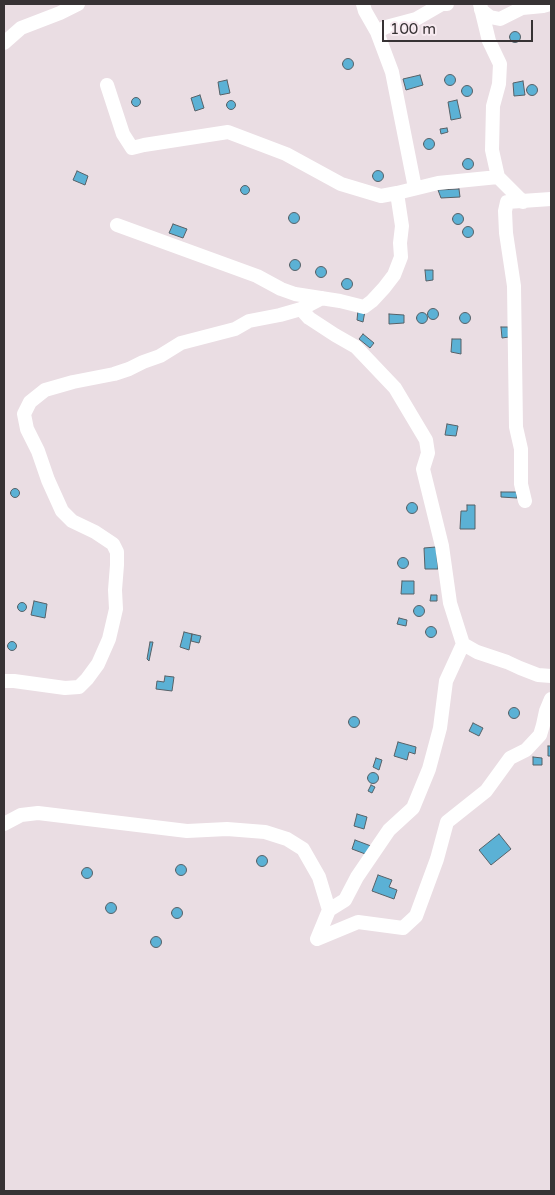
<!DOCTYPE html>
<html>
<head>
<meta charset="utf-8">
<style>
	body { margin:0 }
	#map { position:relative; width:555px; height:1195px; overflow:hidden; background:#eadde3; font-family:"Varela Round",sans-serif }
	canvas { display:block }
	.frame { position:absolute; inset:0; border:5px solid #373234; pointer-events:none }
	.scale { position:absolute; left:382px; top:20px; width:151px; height:22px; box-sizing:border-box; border:2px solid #373234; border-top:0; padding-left:6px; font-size:15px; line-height:18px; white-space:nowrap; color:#373234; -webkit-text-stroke:4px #f7eaf0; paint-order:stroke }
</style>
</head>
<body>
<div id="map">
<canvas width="555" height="1195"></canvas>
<div class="frame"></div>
<div class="scale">100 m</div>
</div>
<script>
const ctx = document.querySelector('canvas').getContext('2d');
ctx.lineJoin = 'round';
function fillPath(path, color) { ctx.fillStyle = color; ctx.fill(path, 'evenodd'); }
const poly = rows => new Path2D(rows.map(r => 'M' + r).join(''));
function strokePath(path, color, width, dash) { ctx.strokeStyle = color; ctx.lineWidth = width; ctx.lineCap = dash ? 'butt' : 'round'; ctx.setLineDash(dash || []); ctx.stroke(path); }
const building = poly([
	'509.5 37a5.5 5.5 0 1 1 11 0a5.5 5.5 0 1 1-11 0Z',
	'342.5 64a5.5 5.5 0 1 1 11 0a5.5 5.5 0 1 1-11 0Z',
	'444.5 80a5.5 5.5 0 1 1 11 0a5.5 5.5 0 1 1-11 0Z',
	[420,75,423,85,406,90,403,79,420,75],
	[227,80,230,93,220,95,218,82,227,80],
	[523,81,525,95,514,96,513,83,523,81],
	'526.5 90a5.5 5.5 0 1 1 11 0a5.5 5.5 0 1 1-11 0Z',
	'461.5 91a5.5 5.5 0 1 1 11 0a5.5 5.5 0 1 1-11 0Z',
	[200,95,204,108,195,111,191,98,200,95],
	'131.5 102a4.5 4.5 0 1 1 9 0a4.5 4.5 0 1 1-9 0Z',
	[457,100,461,118,451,120,448,102,457,100],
	'226.5 105a4.5 4.5 0 1 1 9 0a4.5 4.5 0 1 1-9 0Z',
	[447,128,448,132,441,134,440,129,447,128],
	'423.5 144a5.5 5.5 0 1 1 11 0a5.5 5.5 0 1 1-11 0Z',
	'462.5 164a5.5 5.5 0 1 1 11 0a5.5 5.5 0 1 1-11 0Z',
	'372.5 176a5.5 5.5 0 1 1 11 0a5.5 5.5 0 1 1-11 0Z',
	[77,171,88,176,85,185,73,180,77,171],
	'240.5 190a4.5 4.5 0 1 1 9 0a4.5 4.5 0 1 1-9 0Z',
	[459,189,460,197,441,198,438,190,459,189],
	'288.5 218a5.5 5.5 0 1 1 11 0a5.5 5.5 0 1 1-11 0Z',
	'452.5 219a5.5 5.5 0 1 1 11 0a5.5 5.5 0 1 1-11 0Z',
	[173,224,187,229,183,238,169,233,173,224],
	'462.5 232a5.5 5.5 0 1 1 11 0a5.5 5.5 0 1 1-11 0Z',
	'289.5 265a5.5 5.5 0 1 1 11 0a5.5 5.5 0 1 1-11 0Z',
	'315.5 272a5.5 5.5 0 1 1 11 0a5.5 5.5 0 1 1-11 0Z',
	[425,270,433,270,433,280,426,281,425,270],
	'341.5 284a5.5 5.5 0 1 1 11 0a5.5 5.5 0 1 1-11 0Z',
	'427.5 314a5.5 5.5 0 1 1 11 0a5.5 5.5 0 1 1-11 0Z',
	[358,310,365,311,363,322,357,320,358,310],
	'416.5 318a5.5 5.5 0 1 1 11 0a5.5 5.5 0 1 1-11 0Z',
	'459.5 318a5.5 5.5 0 1 1 11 0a5.5 5.5 0 1 1-11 0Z',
	[389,314,404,315,404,323,389,324,389,314],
	[501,327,508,327,509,337,502,338,501,327],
	[363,334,374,343,370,348,359,339,363,334],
	[452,339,461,339,461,354,451,352,452,339],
	[447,424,458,426,456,436,445,435,447,424],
	'10.5 493a4.5 4.5 0 1 1 9 0a4.5 4.5 0 1 1-9 0Z',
	[501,492,517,492,517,498,501,497,501,492],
	'406.5 508a5.5 5.5 0 1 1 11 0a5.5 5.5 0 1 1-11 0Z',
	[467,505,475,505,475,529,460,529,461,511,467,511,467,505],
	[436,547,438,569,425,569,424,548,436,547],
	'397.5 563a5.5 5.5 0 1 1 11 0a5.5 5.5 0 1 1-11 0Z',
	[402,581,414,581,414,594,401,594,402,581],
	[431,595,437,595,437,601,430,601,431,595],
	[34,601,47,604,45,618,31,615,34,601],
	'17.5 607a4.5 4.5 0 1 1 9 0a4.5 4.5 0 1 1-9 0Z',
	'413.5 611a5.5 5.5 0 1 1 11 0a5.5 5.5 0 1 1-11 0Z',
	[399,618,407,620,406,626,397,624,399,618],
	'425.5 632a5.5 5.5 0 1 1 11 0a5.5 5.5 0 1 1-11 0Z',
	[184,632,192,634,189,650,180,647,184,632],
	[192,634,201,636,199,643,191,641,192,634],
	'7.5 646a4.5 4.5 0 1 1 9 0a4.5 4.5 0 1 1-9 0Z',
	[150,642,153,642,149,661,147,659,150,642],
	[165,676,174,677,172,691,156,689,157,681,164,682,165,676],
	'508.5 713a5.5 5.5 0 1 1 11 0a5.5 5.5 0 1 1-11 0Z',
	'348.5 722a5.5 5.5 0 1 1 11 0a5.5 5.5 0 1 1-11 0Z',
	[473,723,483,728,479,736,469,731,473,723],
	[398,742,416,747,415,754,409,752,407,760,394,756,398,742],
	[548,746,551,746,551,756,548,756,548,746],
	[533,757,542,758,542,765,533,765,533,757],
	[376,758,382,760,379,770,373,767,376,758],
	'367.5 778a5.5 5.5 0 1 1 11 0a5.5 5.5 0 1 1-11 0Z',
	[371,785,375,787,372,793,368,791,371,785],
	[357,814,367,817,364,829,354,826,357,814],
	[499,834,511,849,491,865,479,850,499,834],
	[355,840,371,846,368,855,352,849,355,840],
	'256.5 861a5.5 5.5 0 1 1 11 0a5.5 5.5 0 1 1-11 0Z',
	'175.5 870a5.5 5.5 0 1 1 11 0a5.5 5.5 0 1 1-11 0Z',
	'81.5 873a5.5 5.5 0 1 1 11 0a5.5 5.5 0 1 1-11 0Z',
	[378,875,392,880,389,887,397,890,394,899,372,891,378,875],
	'105.5 908a5.5 5.5 0 1 1 11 0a5.5 5.5 0 1 1-11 0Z',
	'171.5 913a5.5 5.5 0 1 1 11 0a5.5 5.5 0 1 1-11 0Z',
	'150.5 942a5.5 5.5 0 1 1 11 0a5.5 5.5 0 1 1-11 0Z'
]);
fillPath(building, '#5bb1d5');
strokePath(building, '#576167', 1);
strokePath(poly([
	[363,4,365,11,377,32,392,72,415,188],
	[480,4,489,41,500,64,499,84,493,106,492,150,498,177],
	[521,4,522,8,543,6,550,4],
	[481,10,490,17,500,19,522,8],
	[377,32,386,27,416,19,442,4,447,4],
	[4,43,21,28,60,13,78,4],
	[107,85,123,134,132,148,144,145,228,132,286,154,341,184,381,196,397,193],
	[117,225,257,276,281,289,295,294,340,301,364,307,372,301,384,288,394,275,401,257,400,243,402,226,397,193,438,183,498,177,523,202],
	[301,309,309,318,335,335,356,347,395,388,426,440,428,453,423,469,442,546,450,603,463,644,477,652,507,662,520,668,538,675,551,676],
	[525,501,521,484,521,449,516,427,514,286,506,233,505,211,507,202,551,199],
	[4,681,14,681,65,688,79,687,87,679,98,664,109,639,116,609,115,590,117,565,117,552,113,544,95,532,72,521,62,511,48,480,38,451,27,429,24,414,30,402,45,390,73,382,114,374,129,369,143,362,160,356,181,343,235,329,249,321,280,315,301,309,322,298],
	[4,824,21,815,38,813,187,831,227,829,265,832,287,839,303,849,319,877,329,910,317,939],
	[329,910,345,900,357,877,389,830,413,808,429,769,440,728,446,681,463,644],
	[317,939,358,922,403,928,416,916,437,859,447,822,486,791,510,758,526,750,540,735,543,725,546,711,551,699]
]), '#fff', 14);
</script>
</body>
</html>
